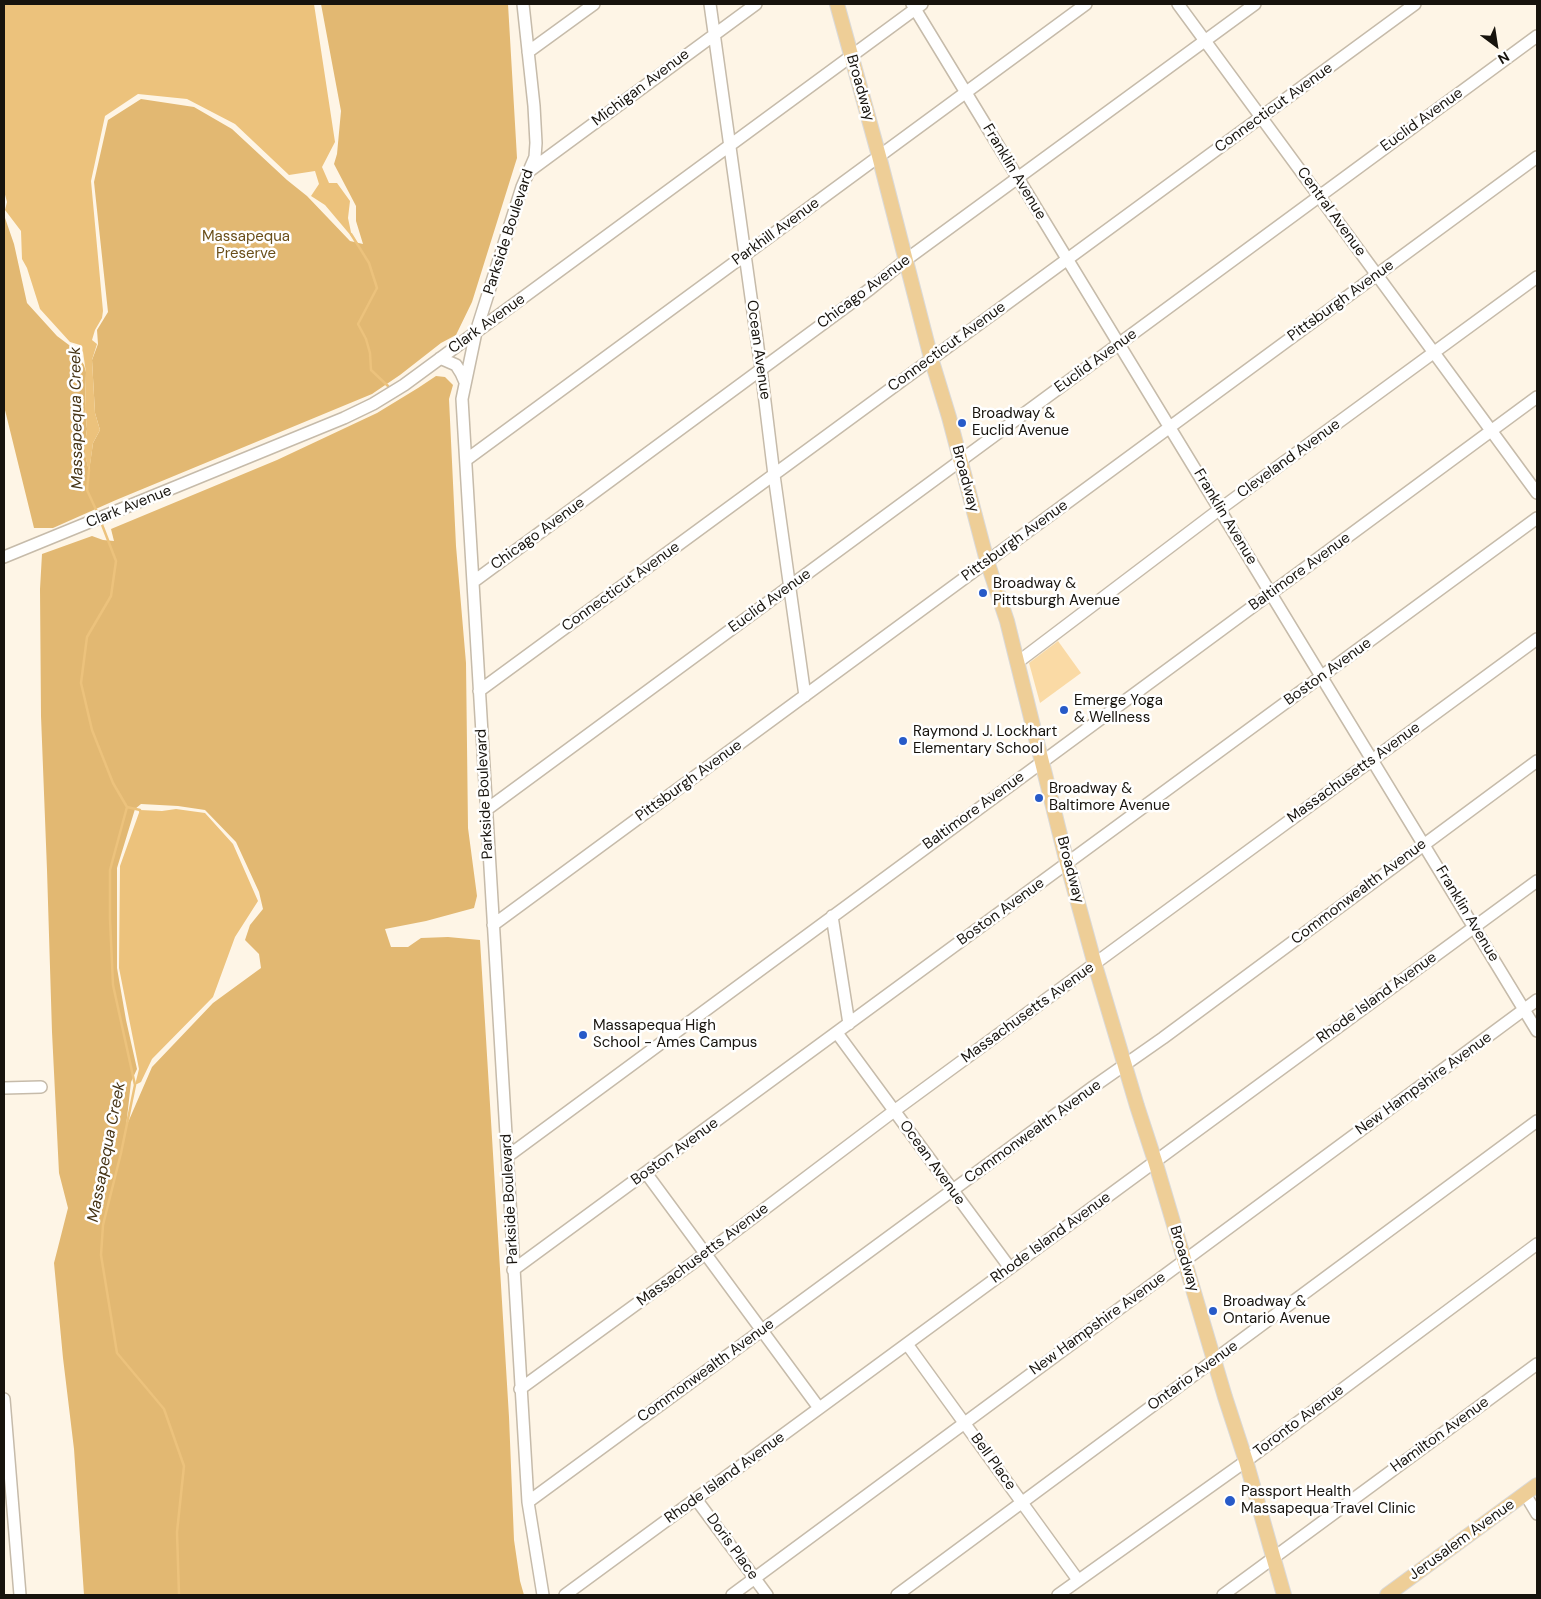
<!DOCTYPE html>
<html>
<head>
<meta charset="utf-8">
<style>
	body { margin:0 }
	#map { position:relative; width:1541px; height:1599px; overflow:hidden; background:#fef5e6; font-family:"DM Sans",sans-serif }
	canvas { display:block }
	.frame { position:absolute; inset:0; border:5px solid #17130d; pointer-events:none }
	.north { position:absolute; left:1471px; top:20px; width:50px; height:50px; -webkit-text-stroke:4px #fff; paint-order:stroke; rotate:149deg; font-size:14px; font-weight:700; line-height:20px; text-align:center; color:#17130d }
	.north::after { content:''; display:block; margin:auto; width:18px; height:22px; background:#17130d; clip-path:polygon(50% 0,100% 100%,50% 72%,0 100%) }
</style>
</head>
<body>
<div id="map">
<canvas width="1541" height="1599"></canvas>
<div class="frame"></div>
<div class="north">N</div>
</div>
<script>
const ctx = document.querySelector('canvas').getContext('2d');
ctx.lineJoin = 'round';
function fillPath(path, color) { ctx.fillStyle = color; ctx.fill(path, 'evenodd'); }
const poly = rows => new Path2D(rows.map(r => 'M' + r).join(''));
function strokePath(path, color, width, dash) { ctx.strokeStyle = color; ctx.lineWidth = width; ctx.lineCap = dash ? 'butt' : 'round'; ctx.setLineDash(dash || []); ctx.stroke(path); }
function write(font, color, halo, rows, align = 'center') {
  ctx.font = font + ' "DM Sans",sans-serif'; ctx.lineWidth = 5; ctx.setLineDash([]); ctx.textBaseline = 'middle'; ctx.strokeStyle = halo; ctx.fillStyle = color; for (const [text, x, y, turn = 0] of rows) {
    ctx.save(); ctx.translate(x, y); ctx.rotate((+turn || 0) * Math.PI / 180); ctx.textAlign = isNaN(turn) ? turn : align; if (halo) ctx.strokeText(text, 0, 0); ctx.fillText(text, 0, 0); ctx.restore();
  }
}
fillPath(poly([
	[1058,641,1081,673,1040,703,1029,663]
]), '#fadaa5');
fillPath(poly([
	[321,4,508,4,517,158,472,302,456,335,441,343,400,375,372,394,116,500,53,528,34,528,4,406,4,215,14,244,27,303,57,336,73,348,84,365,86,372,85,409,87,429,85,443,85,454,89,471,93,443,100,430,95,413,92,360,98,344,97,330,108,312,94,182,108,120,141,99,194,107,232,129,287,180,307,196,350,241,363,244,356,221,356,206,334,164,337,154,341,111],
	[436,376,445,377,453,385,449,399,456,546,466,663,468,828,477,896,474,908,426,921,385,929,391,947,408,947,421,938,448,937,480,940,509,1417,514,1540,520,1581,524,1595,84,1595,74,1449,63,1358,54,1263,68,1208,59,1173,52,1032,47,870,41,716,40,589,42,554,92,536,103,540,114,541,111,529,277,460,377,413,418,388],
	[141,804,178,806,205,810,236,842,259,892,263,909,250,925,245,940,259,954,261,968,213,1003,152,1067,126,1127,131,1082,137,1069,126,1020,117,968,117,868,135,809]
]), '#e2b872');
fillPath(poly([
	[4,4,314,4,335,142,322,167,329,183,337,183,350,201,348,218,352,237,325,205,311,196,319,184,315,171,289,175,235,124,187,99,138,94,105,116,91,181,103,311,102,318,95,330,92,340,97,344,92,360,95,413,100,430,93,443,89,473,85,454,85,443,87,429,85,409,86,373,83,352,80,345,70,342,40,309,27,268,22,259,21,231,5,210,7,202,4,191],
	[176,809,205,813,233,844,258,901,235,937,213,997,152,1059,141,1082,135,1085,139,1069,119,968,120,866,140,810,162,811]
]), '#ecc27c');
strokePath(poly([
	[351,234,369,263,377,288,358,324,366,339,370,353,371,370,388,386],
	[89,470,87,490,98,514],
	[101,522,116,561,111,596,87,637,81,683,92,730,113,783,127,807,110,870,110,919,113,985,135,1085,121,1153,103,1225,101,1255,117,1353,164,1409,184,1466,177,1532,179,1595],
	[127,807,140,810,140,811]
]), '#ecc27c', 2.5);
const minor = poly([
	[523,4,534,106,536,143,535,157,522,187,476,332,462,399,528,1502,543,1595],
	[710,4,761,369,774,475,805,696],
	[912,4,1537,1031],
	[1178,4,1537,493],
	[528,52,594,4],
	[528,172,756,4],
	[440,358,456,365,461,373,465,382],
	[466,460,1086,4],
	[4,557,344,418,373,404,404,385,922,4],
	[473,582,870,289,907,259,1255,4],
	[1018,662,1220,509,1537,277],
	[479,691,1415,4],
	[486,810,1537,36],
	[832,916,849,1024],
	[493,925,1537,157],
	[837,1033,1010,1268],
	[4,1088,41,1087],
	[508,1156,1537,397],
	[646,1173,819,1408],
	[513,1270,1537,518],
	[907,1344,1078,1580],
	[520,1389,705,1254,894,1111,1537,639],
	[4,1399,20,1595],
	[1525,1494,1537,1514],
	[696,1499,767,1595],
	[528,1502,1093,1087,1163,1038,1537,761],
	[565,1595,1537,881],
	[732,1595,1537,1000],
	[897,1595,1537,1121],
	[1058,1595,1246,1461,1537,1244],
	[1223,1595,1537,1364]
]);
const major = poly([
	[837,4,879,156,931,358,949,417,987,561,1007,621,1067,863,1095,965,1137,1106,1155,1161,1225,1397,1246,1461,1284,1595],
	[1387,1595,1537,1485]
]);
strokePath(minor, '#c6bbaa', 14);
strokePath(major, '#dad9d8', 16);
strokePath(minor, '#fff', 11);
strokePath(major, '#eece97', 14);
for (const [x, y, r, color] of [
	[962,423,5,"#275ac8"],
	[983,593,5,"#275ac8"],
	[1064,710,5,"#275ac8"],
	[903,741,5,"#275ac8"],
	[1039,798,5,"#275ac8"],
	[583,1035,5,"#275ac8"],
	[1213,1311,5,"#275ac8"],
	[1230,1501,6,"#275ac8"]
]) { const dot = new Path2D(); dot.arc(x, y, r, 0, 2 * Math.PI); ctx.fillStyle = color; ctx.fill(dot); strokePath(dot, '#fff', 2); }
write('15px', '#17130d', '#fff', [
	["Michigan Avenue",641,88,-37],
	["Broadway",860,88,74],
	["Connecticut Avenue",1274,108,-36],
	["Euclid Avenue",1422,120,-36],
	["Franklin Avenue",1014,172,59],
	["Central Avenue",1331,212,54],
	["Parkside Boulevard",509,232,-72],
	["Parkhill Avenue",776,232,-36],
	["Chicago Avenue",864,292,-37],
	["Pittsburgh Avenue",1341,301,-36],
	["Clark Avenue",487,324,-36],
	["Connecticut Avenue",947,347,-36],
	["Ocean Avenue",758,350,82],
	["Euclid Avenue",1096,361,-36],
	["Cleveland Avenue",1289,459,-36],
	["Broadway",965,479,75],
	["Clark Avenue",129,507,-22],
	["Franklin Avenue",1225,517,59],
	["Chicago Avenue",538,534,-36],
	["Pittsburgh Avenue",1015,541,-36],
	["Baltimore Avenue",1300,572,-36],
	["Connecticut Avenue",621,587,-36],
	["Euclid Avenue",770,601,-36],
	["Boston Avenue",1328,672,-36],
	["Massachusetts Avenue",1354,773,-36],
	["Pittsburgh Avenue",689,781,-36],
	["Parkside Boulevard",485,794,-93],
	["Baltimore Avenue",974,811,-36],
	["Broadway",1070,870,75],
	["Commonwealth Avenue",1359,892,-37],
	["Boston Avenue",1001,912,-36],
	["Franklin Avenue",1467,914,59],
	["Rhode Island Avenue",1377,998,-36],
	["Massachusetts Avenue",1028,1013,-36],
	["New Hampshire Avenue",1424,1084,-36],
	["Commonwealth Avenue",1033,1132,-36],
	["Boston Avenue",675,1152,-36],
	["Ocean Avenue",932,1163,54],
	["Parkside Boulevard",510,1199,-93],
	["Rhode Island Avenue",1051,1238,-36],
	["Massachusetts Avenue",703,1255,-37],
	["Broadway",1184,1259,73],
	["New Hampshire Avenue",1098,1324,-36],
	["Commonwealth Avenue",706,1371,-36],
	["Ontario Avenue",1193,1376,-36],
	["Toronto Avenue",1299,1421,-37],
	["Hamilton Avenue",1440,1435,-36],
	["Bell Place",993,1462,54],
	["Rhode Island Avenue",725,1478,-36],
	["Jerusalem Avenue",1462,1540,-36],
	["Doris Place",732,1547,54]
]);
write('15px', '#6a4e19', '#fff', [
	["Massapequa",246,237],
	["Preserve",246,254]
]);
write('15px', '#17130d', '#fff', [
	["Broadway &",972,414],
	["Euclid Avenue",972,431],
	["Broadway &",993,584],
	["Pittsburgh Avenue",993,601],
	["Emerge Yoga",1074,701],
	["& Wellness",1074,718],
	["Raymond J. Lockhart",913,732],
	["Elementary School",913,749],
	["Broadway &",1049,789],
	["Baltimore Avenue",1049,806],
	["Massapequa High",593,1026],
	["School - Ames Campus",593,1043],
	["Broadway &",1223,1302],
	["Ontario Avenue",1223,1319],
	["Passport Health",1241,1492],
	["Massapequa Travel Clinic",1241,1509]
], 'left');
write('italic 16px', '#453314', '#fff', [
	["Massapequa Creek",77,418,-91],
	["Massapequa Creek",107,1152,-79]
]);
</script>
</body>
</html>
